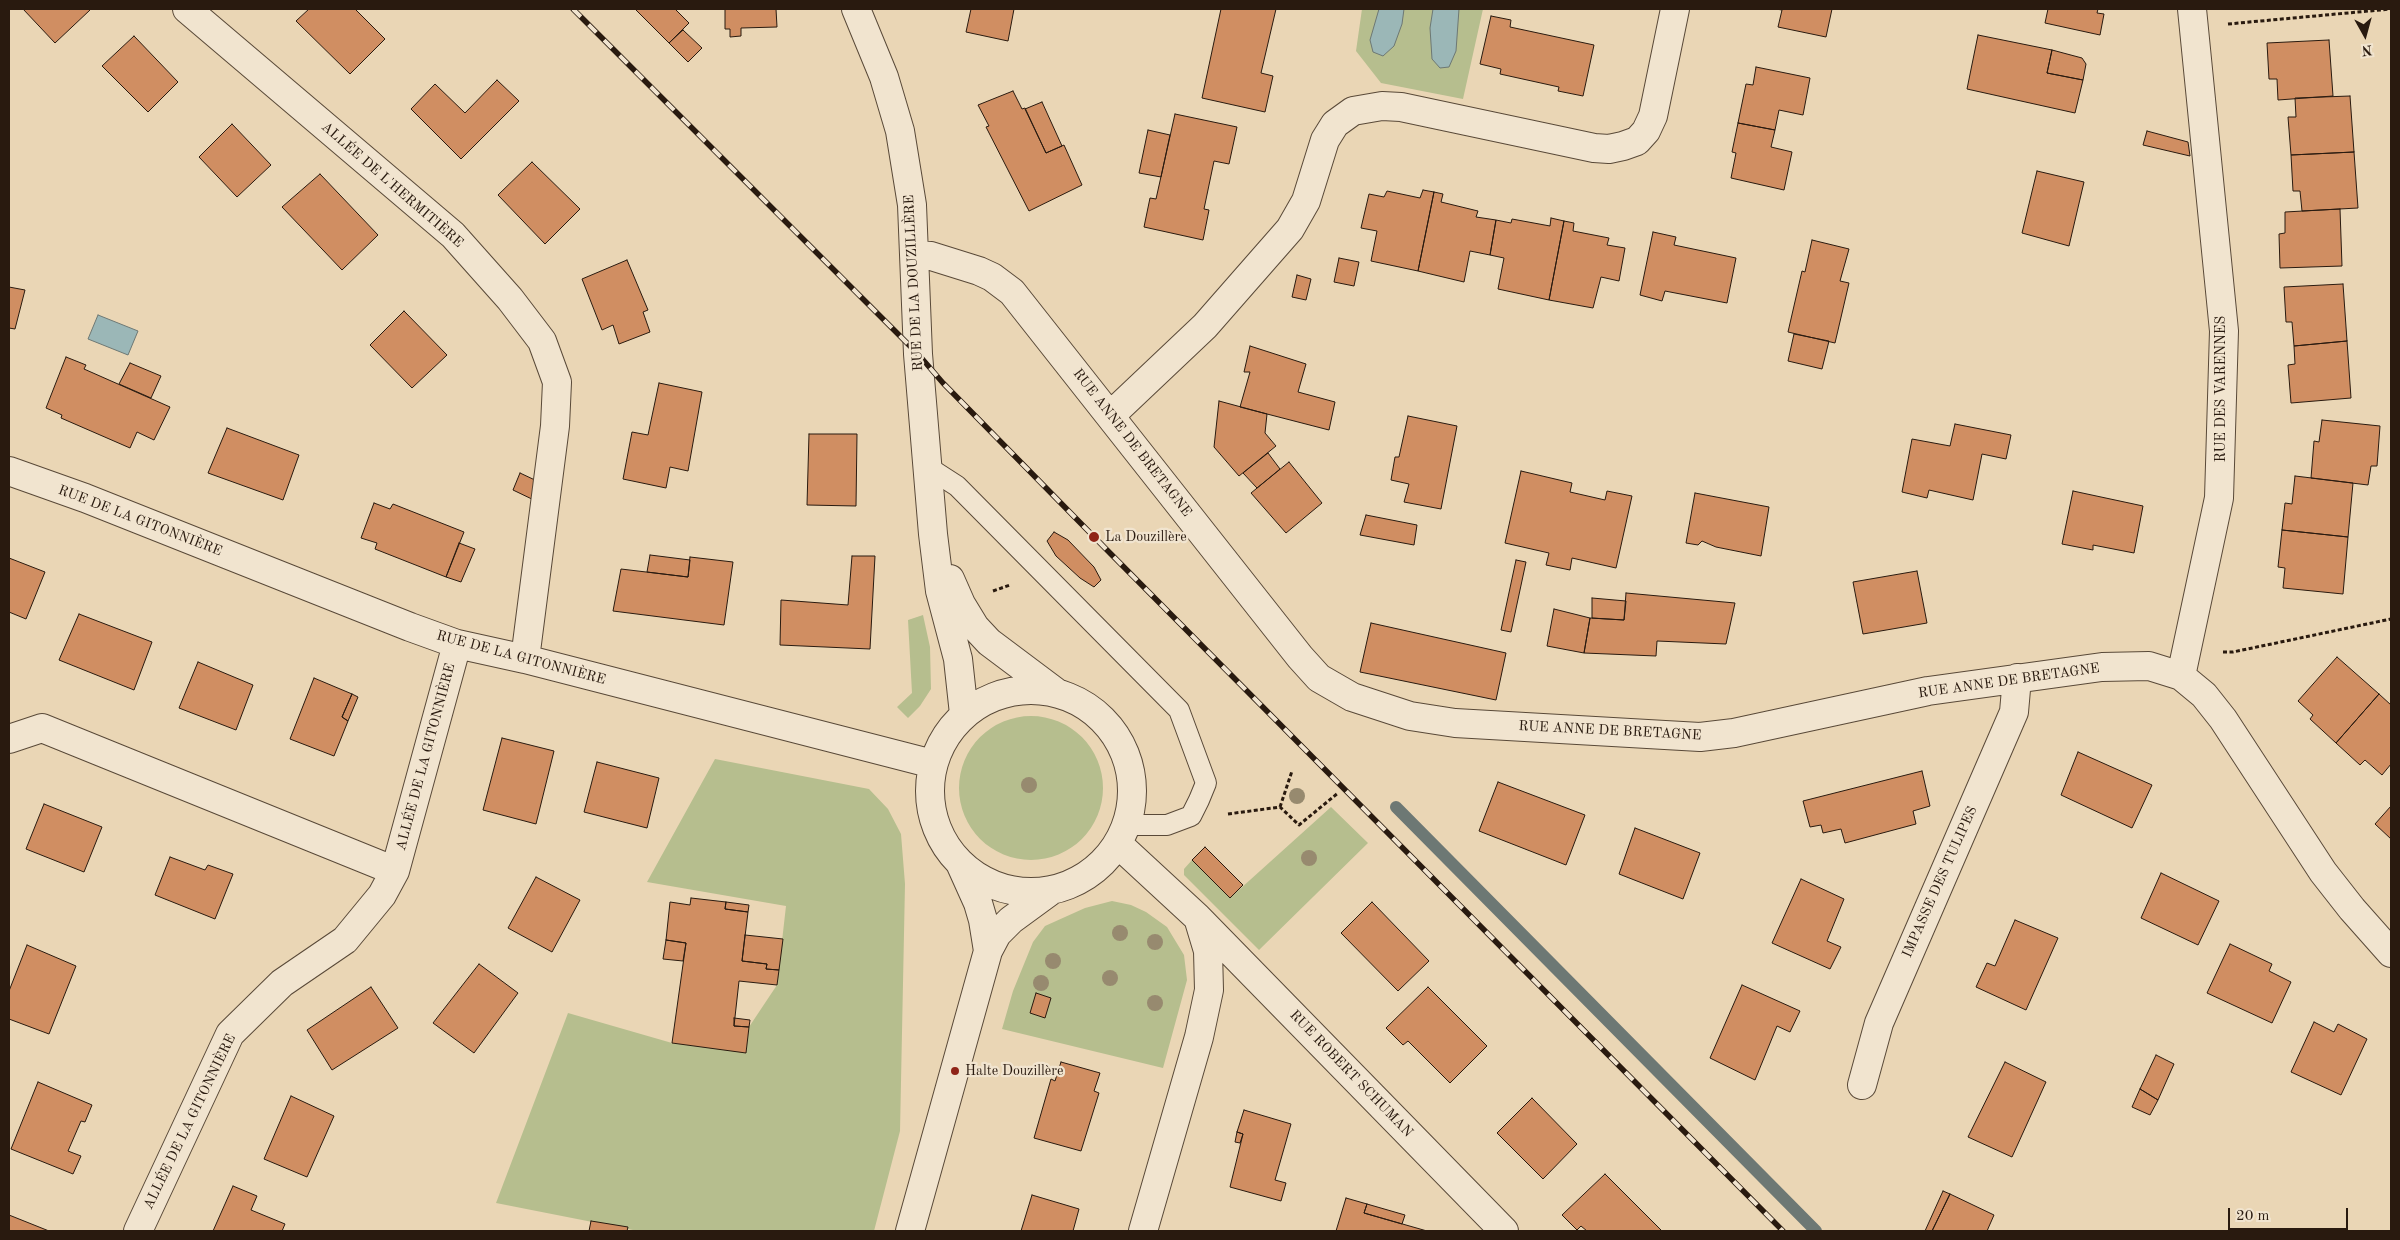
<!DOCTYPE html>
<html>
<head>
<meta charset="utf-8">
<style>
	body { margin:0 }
	#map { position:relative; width:2400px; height:1240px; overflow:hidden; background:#ead6b5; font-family:"Old Standard TT",serif }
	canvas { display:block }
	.frame { position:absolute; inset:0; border:10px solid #291a0f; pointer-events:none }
	.north { position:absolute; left:2340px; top:10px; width:50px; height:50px; -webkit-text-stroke:4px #f1e4cf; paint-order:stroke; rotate:173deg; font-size:14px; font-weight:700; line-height:20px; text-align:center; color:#291a0f }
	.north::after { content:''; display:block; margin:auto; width:18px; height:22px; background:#291a0f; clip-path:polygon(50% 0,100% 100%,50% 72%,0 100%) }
	.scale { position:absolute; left:2228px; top:1208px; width:120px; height:22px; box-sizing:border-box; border:2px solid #291a0f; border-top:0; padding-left:6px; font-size:15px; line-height:18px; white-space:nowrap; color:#291a0f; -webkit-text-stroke:4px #f1e4cf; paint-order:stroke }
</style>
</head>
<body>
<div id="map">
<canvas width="2400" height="1240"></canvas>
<div class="frame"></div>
<div class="north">N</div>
<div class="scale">20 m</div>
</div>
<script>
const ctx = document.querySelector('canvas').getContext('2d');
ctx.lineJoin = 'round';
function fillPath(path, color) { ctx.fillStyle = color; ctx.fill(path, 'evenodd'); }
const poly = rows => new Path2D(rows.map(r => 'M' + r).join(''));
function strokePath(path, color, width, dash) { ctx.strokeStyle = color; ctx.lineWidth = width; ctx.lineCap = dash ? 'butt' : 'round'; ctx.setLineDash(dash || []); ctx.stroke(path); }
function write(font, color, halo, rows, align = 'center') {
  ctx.font = font + ' "Old Standard TT",serif'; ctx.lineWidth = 4.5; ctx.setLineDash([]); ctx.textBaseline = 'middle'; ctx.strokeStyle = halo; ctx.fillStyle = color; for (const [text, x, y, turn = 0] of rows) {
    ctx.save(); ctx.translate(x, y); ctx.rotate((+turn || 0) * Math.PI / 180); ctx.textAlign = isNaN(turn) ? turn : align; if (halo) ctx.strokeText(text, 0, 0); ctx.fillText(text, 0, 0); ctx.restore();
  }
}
fillPath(poly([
	[1362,9,1483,9,1463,99,1381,83,1356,51],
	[923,615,930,647,931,689,920,706,908,718,897,707,912,693,908,620],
	'959 788a72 72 0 1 1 144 0a72 72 0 1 1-144 0Z',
	[715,759,869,789,888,809,901,834,905,884,900,1131,874,1231,638,1231,496,1203,568,1013,672,1043,746,1052,749,1027,777,985,786,906,647,882],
	[1331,807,1368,843,1259,950,1184,875,1184,869,1192,860,1230,898],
	[1112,901,1131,905,1146,912,1167,927,1184,955,1187,980,1163,1068,1002,1029,1013,991,1033,942,1045,926,1085,908]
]), '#b6be8e');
const water = poly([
	[1379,9,1404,9,1402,24,1394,46,1383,56,1373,52,1370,40,1379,9],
	[1433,9,1459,9,1456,51,1449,67,1440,68,1432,59,1430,28,1433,9],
	[98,315,138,331,128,355,88,339,98,315]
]);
fillPath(water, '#9bb7b7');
strokePath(water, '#6d7874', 1);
strokePath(poly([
	[1396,807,1816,1231]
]), '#6d7874', 12);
const building = poly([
	[23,9,89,9,90,10,55,43,23,9],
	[309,9,355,9,385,39,350,74,296,21,309,9],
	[637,9,675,9,689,23,669,43,636,10,637,9],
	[725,9,776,9,777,27,741,28,741,36,730,37,730,29,725,29,725,9],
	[971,9,1014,9,1008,41,966,32,971,9],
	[1221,9,1276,9,1261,73,1273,76,1265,112,1202,98,1221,9],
	[1776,9,1832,9,1826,37,1778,27,1782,10,1776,9],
	[2048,9,2098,9,2097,13,2104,14,2100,35,2045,23,2048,9],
	[1491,16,1511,20,1510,27,1594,45,1583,96,1558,91,1559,87,1500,74,1501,69,1480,64,1491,16],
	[683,30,702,48,688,62,669,43,683,30],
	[1978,35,2052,50,2047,73,2083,80,2075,113,1967,89,1978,35],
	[134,36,178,82,148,112,102,66,134,36],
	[2329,40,2333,96,2278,100,2277,79,2269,79,2267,43,2329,40],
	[2052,50,2082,58,2086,64,2083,80,2047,73,2052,50],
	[1756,67,1810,78,1803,115,1779,110,1775,130,1738,123,1746,84,1753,85,1756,67],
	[497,80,519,101,461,159,411,109,435,84,465,113,497,80],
	[1013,91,1022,109,1025,108,1046,153,1064,145,1082,185,1029,211,986,127,989,126,978,105,1013,91],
	[2350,96,2354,152,2291,155,2288,117,2296,117,2295,98,2350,96],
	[1042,102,1062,146,1046,153,1025,109,1042,102],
	[1175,114,1237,127,1229,164,1214,161,1204,209,1209,210,1203,240,1144,227,1150,198,1156,199,1175,114],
	[1738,123,1775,130,1771,147,1792,152,1784,190,1731,178,1736,153,1732,152,1738,123],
	[232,124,271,165,237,197,199,157,232,124],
	[1148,130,1170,135,1161,177,1139,173,1148,130],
	[2147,131,2188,142,2190,156,2143,145,2147,131],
	[2354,152,2358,208,2302,211,2300,191,2293,191,2291,155,2354,152],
	[532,162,580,209,545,244,498,195,532,162],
	[2037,171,2084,182,2069,246,2022,233,2037,171],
	[320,174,378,235,342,270,282,207,320,174],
	[1423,190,1434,192,1418,271,1371,261,1377,231,1361,228,1369,194,1384,197,1387,191,1420,198,1423,190],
	[1434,192,1443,194,1441,202,1478,211,1476,217,1496,220,1490,255,1470,251,1464,282,1418,271,1434,192],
	[2340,209,2342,266,2280,268,2279,234,2285,233,2285,212,2340,209],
	[1551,218,1564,221,1549,300,1498,289,1504,258,1490,255,1496,220,1511,223,1512,219,1550,226,1551,218],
	[1564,221,1574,223,1573,231,1609,238,1607,245,1625,248,1619,281,1601,277,1593,308,1549,300,1564,221],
	[1653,232,1676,237,1674,245,1736,258,1727,303,1665,291,1662,301,1640,295,1653,232],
	[1812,240,1849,249,1840,281,1849,283,1835,343,1788,332,1802,271,1805,272,1812,240],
	[1339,258,1359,262,1354,286,1334,282,1339,258],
	[627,260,648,310,643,312,650,332,619,344,613,325,602,330,582,279,627,260],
	[1297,275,1311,279,1306,300,1292,297,1297,275],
	[2343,284,2347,341,2294,346,2292,322,2286,322,2284,287,2343,284],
	[9,287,25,290,15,329,9,328,9,287],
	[404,311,447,355,412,388,370,345,404,311],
	[1794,334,1829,341,1822,369,1788,361,1794,334],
	[2347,341,2351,398,2291,403,2288,365,2295,364,2294,346,2347,341],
	[1250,346,1306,364,1298,392,1335,402,1329,430,1240,407,1250,372,1244,372,1250,346],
	[66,357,86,365,84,369,170,407,154,440,137,432,130,448,61,418,62,415,46,408,66,357],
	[130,363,161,376,151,398,119,384,130,363],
	[659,383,702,392,688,471,670,467,666,488,623,479,632,432,648,435,659,383],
	[1219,401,1267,414,1265,433,1276,446,1239,476,1214,447,1219,401],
	[1408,416,1457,426,1441,509,1404,502,1409,484,1391,480,1395,457,1399,457,1408,416],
	[2322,420,2380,426,2377,466,2371,466,2368,485,2311,478,2314,441,2319,442,2322,420],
	[1955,424,2011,435,2006,459,1982,454,1973,500,1929,490,1927,498,1902,492,1912,439,1950,446,1955,424],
	[227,428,299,455,283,500,208,473,227,428],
	[809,434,857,434,856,506,807,505,809,434],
	[1268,453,1280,469,1257,488,1243,473,1268,453],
	[1289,462,1322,503,1286,533,1251,493,1289,462],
	[1521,471,1572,483,1570,492,1605,500,1607,491,1632,496,1616,568,1572,558,1570,570,1546,565,1549,553,1505,543,1521,471],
	[520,473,537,481,536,501,513,490,520,473],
	[2295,476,2353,483,2348,537,2282,530,2285,503,2292,504,2295,476],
	[2073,491,2143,506,2134,553,2093,545,2093,550,2062,544,2073,491],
	[1695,493,1769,507,1761,556,1716,547,1702,541,1698,545,1686,543,1695,493],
	[374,503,390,509,393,504,464,532,446,577,375,549,377,543,361,538,374,503],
	[1366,515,1417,525,1414,545,1360,535,1366,515],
	[2282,530,2348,537,2343,594,2283,588,2285,568,2278,567,2282,530],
	[1054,532,1068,540,1094,567,1101,580,1094,587,1080,578,1056,556,1047,541,1054,532],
	[459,543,475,549,461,582,446,577,459,543],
	[650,555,690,560,688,577,647,572,650,555],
	[852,556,875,556,870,649,780,645,781,600,848,605,852,556],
	[690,557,733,562,724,625,613,611,621,569,688,577,690,557],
	[9,558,45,572,26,619,9,612,9,558],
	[1516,560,1526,562,1511,632,1501,630,1516,560],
	[1917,571,1927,623,1863,634,1853,582,1917,571],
	[1626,593,1735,603,1726,644,1657,641,1656,656,1584,653,1590,618,1624,620,1626,593],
	[1592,598,1626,601,1624,620,1592,618,1592,598],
	[1554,609,1590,618,1584,653,1547,646,1554,609],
	[79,614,152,642,134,690,59,660,79,614],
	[1371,623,1506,653,1496,700,1360,672,1371,623],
	[2337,657,2379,694,2336,743,2310,719,2313,715,2298,701,2337,657],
	[198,662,253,685,236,730,179,708,198,662],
	[314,678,352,694,342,717,348,721,334,756,290,739,314,678],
	[352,694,358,697,348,721,342,717,352,694],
	[2379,694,2391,705,2391,764,2382,775,2365,760,2360,765,2336,743,2379,694],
	[502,738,554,751,536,824,483,810,502,738],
	[2078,752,2152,785,2132,828,2061,795,2078,752],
	[597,762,659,778,647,828,584,812,597,762],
	[1922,771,1930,806,1913,811,1916,824,1845,843,1841,829,1823,833,1821,825,1810,827,1803,801,1922,771],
	[1498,782,1585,815,1566,865,1479,831,1498,782],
	[44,804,102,827,84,872,26,849,44,804],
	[2391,806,2391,839,2375,824,2391,806],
	[1635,828,1700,853,1683,899,1619,874,1635,828],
	[1205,847,1243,885,1230,898,1192,860,1205,847],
	[170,857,205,870,208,865,233,874,215,919,155,895,170,857],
	[2161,873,2219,901,2198,945,2141,918,2161,873],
	[536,877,580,900,552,952,508,928,536,877],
	[1801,879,1844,899,1827,941,1841,947,1830,969,1772,943,1801,879],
	[691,898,726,902,725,909,748,912,742,961,767,964,766,969,779,970,777,985,739,981,734,1026,749,1027,746,1053,672,1043,686,943,666,940,670,902,690,905,691,898],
	[726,902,749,905,748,912,725,909,726,902],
	[1372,902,1429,961,1398,991,1341,933,1372,902],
	[2015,920,2058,938,2026,1010,1976,987,1987,963,1995,966,2015,920],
	[745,935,783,939,779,970,766,969,767,964,742,961,745,935],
	[666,940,686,943,683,961,663,959,666,940],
	[2230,944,2272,964,2269,971,2291,982,2272,1023,2207,993,2230,944],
	[27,945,76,966,49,1034,9,1019,9,991,27,945],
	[479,964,518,993,474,1053,433,1023,479,964],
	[1742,985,1800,1011,1790,1032,1777,1026,1755,1080,1710,1058,1742,985],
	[371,987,398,1028,332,1070,307,1030,371,987],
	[1428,987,1487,1046,1450,1083,1408,1041,1403,1045,1386,1028,1428,987],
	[1036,993,1051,998,1045,1018,1030,1013,1036,993],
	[734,1018,750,1020,749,1027,734,1026,734,1018],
	[2314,1022,2334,1032,2338,1024,2367,1039,2341,1095,2291,1072,2314,1022],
	[2156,1055,2174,1064,2158,1100,2140,1089,2156,1055],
	[1061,1062,1100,1073,1094,1091,1099,1093,1081,1151,1034,1138,1051,1079,1055,1081,1061,1062],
	[2005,1062,2046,1082,2012,1157,1968,1137,2005,1062],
	[38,1082,92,1105,85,1122,81,1121,68,1151,81,1156,73,1174,11,1149,38,1082],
	[2140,1089,2158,1100,2150,1115,2132,1107,2140,1089],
	[291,1096,334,1116,307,1177,264,1159,291,1096],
	[1532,1098,1577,1144,1543,1179,1497,1133,1532,1098],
	[1244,1110,1291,1124,1275,1180,1286,1183,1281,1201,1230,1187,1243,1134,1237,1132,1244,1110],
	[1237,1132,1243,1134,1240,1143,1235,1142,1237,1132],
	[1605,1174,1662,1231,1587,1231,1581,1226,1577,1230,1562,1215,1605,1174],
	[233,1186,257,1196,251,1210,285,1224,282,1231,213,1231,233,1186],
	[1943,1191,1950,1194,1932,1231,1925,1231,1943,1191],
	[1950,1194,1994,1215,1987,1231,1932,1231,1950,1194],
	[1032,1195,1079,1209,1073,1231,1021,1231,1032,1195],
	[1346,1198,1367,1204,1364,1213,1427,1231,1336,1231,1346,1198],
	[1367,1204,1405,1215,1402,1224,1364,1213,1367,1204],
	[9,1215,49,1231,9,1231,9,1215],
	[591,1221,628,1227,627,1231,589,1231,591,1221]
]);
fillPath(building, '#d08e62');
strokePath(building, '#291a0f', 1);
const service = poly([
	[926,466,957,486,1179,710,1206,783,1199,800,1191,816,1167,825,1127,825]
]);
const minor = poly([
	[187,9,453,235,510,299,542,341,557,382,555,426,525,659],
	[856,9,884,77,900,131,912,205,918,354,933,534,940,591,958,659,964,714],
	[915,255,931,256,979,271,992,277,1012,292,1300,657,1319,678,1352,697,1410,716,1455,723,1700,737,1734,733,1928,691,2102,667,2149,666,2181,676,2204,695,2223,719,2323,872,2352,909,2391,953],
	[1111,415,1205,326,1290,229,1306,201,1325,140,1335,124,1353,111,1382,106,1401,107,1594,148,1609,149,1623,146,1637,141,1646,131,1653,116,1675,9],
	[9,471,85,498,410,627,457,644,525,659,933,764],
	[950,579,961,604,975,627,989,642,1057,693],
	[2181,676,2219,498,2224,331,2192,9],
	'930 791a101 101 0 1 1 202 0a101 101 0 1 1-202 0Z',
	[9,739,42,728,395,871],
	[1118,844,1197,917,1504,1231],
	[960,863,978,903,983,920,988,951],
	[1862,1085,1879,1023,2014,712,2017,678],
	[138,1231,230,1034,282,983,345,940,382,895,395,871,457,644],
	[910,1231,988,951,997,934,1011,920,1052,890],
	[1143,1231,1199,1037,1209,990,1208,951,1199,921]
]);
strokePath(service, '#594938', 22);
strokePath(minor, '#594938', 30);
strokePath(poly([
	[2228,24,2391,9],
	[993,591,1010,585],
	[2223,652,2233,652,2391,619],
	[1280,807,1292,771],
	[1228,814,1280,807,1299,825,1338,793]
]), '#291a0f', 3, [4, 2.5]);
strokePath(service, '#f1e4cf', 20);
strokePath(minor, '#f1e4cf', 28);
const rail = poly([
	[573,9,918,354,943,383,1105,548,1783,1231]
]);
strokePath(rail, '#291a0f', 5.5);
strokePath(rail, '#f1e4cf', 4, [11]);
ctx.fillStyle = '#978a6f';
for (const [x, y] of [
	[1029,785],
	[1297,796],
	[1309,858],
	[1120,933],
	[1155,942],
	[1053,961],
	[1110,978],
	[1041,983],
	[1155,1003]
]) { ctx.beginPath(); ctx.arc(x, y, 8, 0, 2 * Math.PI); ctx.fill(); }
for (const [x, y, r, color] of [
	[1094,537,6,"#8f2418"],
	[955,1071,5,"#8f2418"]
]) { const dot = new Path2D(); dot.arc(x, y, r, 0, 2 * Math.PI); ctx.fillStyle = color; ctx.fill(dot); strokePath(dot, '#f1e4cf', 2); }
write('14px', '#291a0f', '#f1e4cf', [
	["ALLÉE DE L'HERMITIÈRE",392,185,41],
	["RUE DE LA DOUZILLÈRE",914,283,-93],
	["RUE DES VARENNES",2221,389,-90],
	["RUE ANNE DE BRETAGNE",1132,443,52],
	["RUE DE LA GITONNIÈRE",140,521,21],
	["RUE DE LA GITONNIÈRE",521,658,15],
	["RUE ANNE DE BRETAGNE",2009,681,-8],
	["RUE ANNE DE BRETAGNE",1610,731,3],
	["ALLÉE DE LA GITONNIÈRE",426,757,-75],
	["IMPASSE DES TULIPES",1940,882,-66],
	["RUE ROBERT SCHUMAN",1351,1074,46],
	["ALLÉE DE LA GITONNIÈRE",190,1122,-64]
]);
write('14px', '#291a0f', '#f1e4cf', [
	["La Douzillère",1105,537],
	["Halte Douzillère",965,1071]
], 'left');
</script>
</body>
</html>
